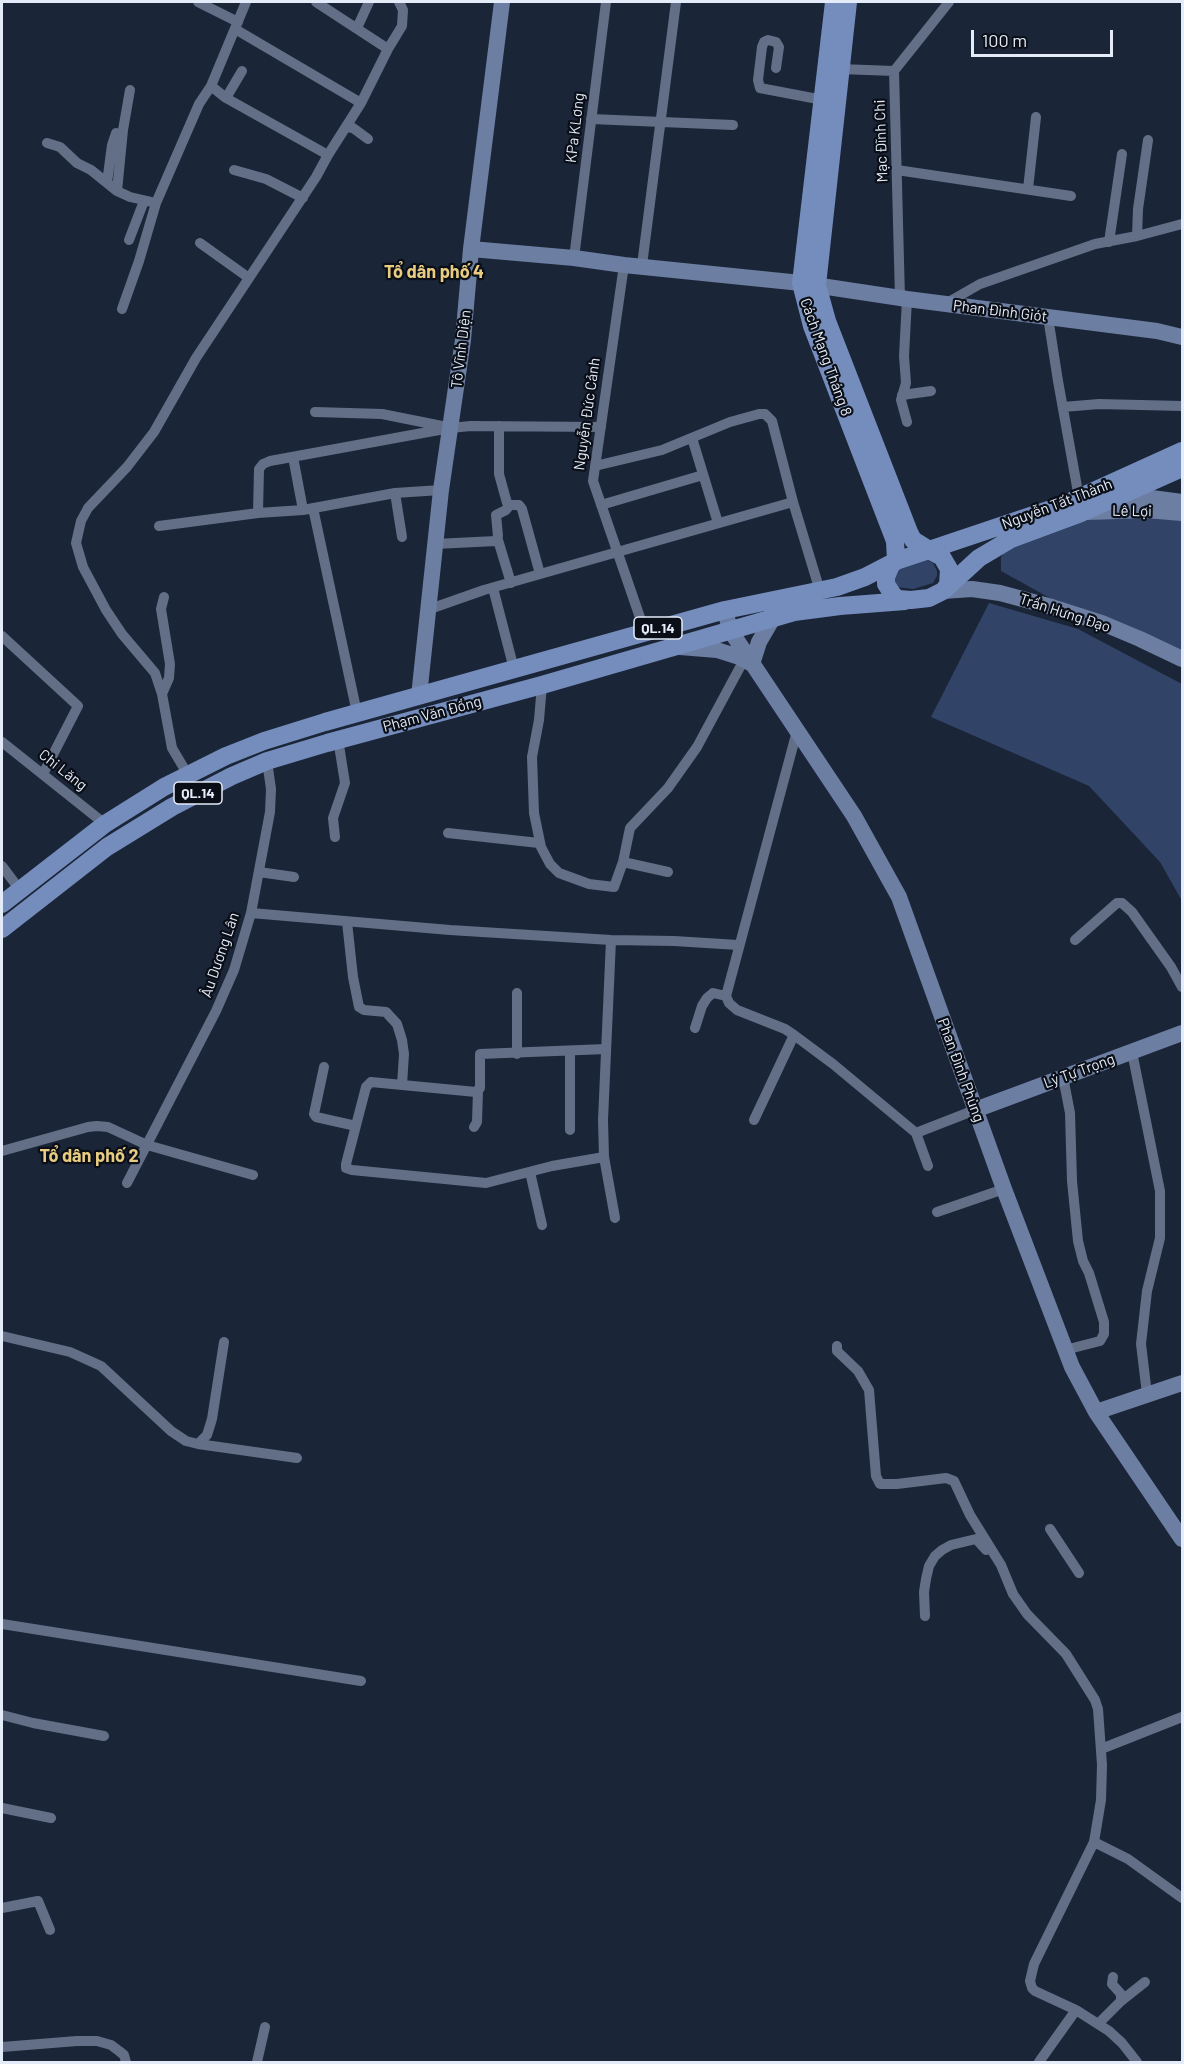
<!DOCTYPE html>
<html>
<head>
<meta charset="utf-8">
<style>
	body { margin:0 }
	#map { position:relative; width:1184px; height:2064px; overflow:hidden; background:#1b2538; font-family:Barlow,sans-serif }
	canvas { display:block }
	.frame { position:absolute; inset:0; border:3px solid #e4ecf9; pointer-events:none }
	.scale { position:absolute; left:971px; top:30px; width:142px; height:27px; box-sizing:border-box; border:3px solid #e4ecf9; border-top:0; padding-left:8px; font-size:18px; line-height:21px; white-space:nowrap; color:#e4ecf9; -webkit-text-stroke:4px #0a0e16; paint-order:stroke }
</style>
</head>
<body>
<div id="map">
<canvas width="1184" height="2064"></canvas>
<div class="frame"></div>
<div class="scale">100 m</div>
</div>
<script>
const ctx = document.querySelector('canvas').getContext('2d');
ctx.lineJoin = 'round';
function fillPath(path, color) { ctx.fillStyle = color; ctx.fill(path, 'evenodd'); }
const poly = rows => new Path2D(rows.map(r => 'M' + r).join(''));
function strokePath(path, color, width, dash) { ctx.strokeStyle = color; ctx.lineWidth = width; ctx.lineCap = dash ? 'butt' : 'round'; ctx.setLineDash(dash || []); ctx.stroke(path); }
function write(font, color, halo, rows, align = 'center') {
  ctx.font = font + ' Barlow,sans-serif'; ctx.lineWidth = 4.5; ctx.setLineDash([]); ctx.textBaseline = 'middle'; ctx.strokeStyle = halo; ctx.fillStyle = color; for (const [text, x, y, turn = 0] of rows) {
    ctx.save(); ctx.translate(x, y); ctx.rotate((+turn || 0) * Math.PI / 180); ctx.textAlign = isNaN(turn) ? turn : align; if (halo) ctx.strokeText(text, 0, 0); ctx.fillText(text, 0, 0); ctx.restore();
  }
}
fillPath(poly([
	[1146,516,1182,520,1182,659,1084,617,1001,571,1001,557,1011,543,1065,523,1113,517],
	[926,559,933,563,937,571,937,576,933,583,913,589,897,587,892,573,893,570],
	[989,603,1078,629,1182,684,1182,901,1160,862,1089,786,931,717]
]), '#314366');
strokePath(poly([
	[198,2,238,22],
	[316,2,388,49],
	[357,28,369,2],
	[235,29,361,103],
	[776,68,779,47,776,42,768,40,764,42,762,47,758,80,760,88,823,100],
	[840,69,894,71],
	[226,98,242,71],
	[591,119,733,125],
	[346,127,353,128,368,139],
	[47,143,60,147,77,163,91,170,117,191,130,197,156,203],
	[328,155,361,103,388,49,402,26,403,10,399,2],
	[234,170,266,179,303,198],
	[897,170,1071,196],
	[107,183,112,145,116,133],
	[1028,189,1036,117],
	[117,191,123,130,130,90],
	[1137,236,1138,209,1148,140],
	[129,240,144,201],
	[1109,242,1122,154],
	[200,243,249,278],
	[574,258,606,2],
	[624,265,593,481,645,632],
	[642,265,676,2],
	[900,298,894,71,949,2],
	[907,299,904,356,906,383,901,400,907,422],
	[945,304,980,284,1095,244,1137,236,1182,224],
	[122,309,139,261,156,203,199,104,211,86],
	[1048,317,1058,381,1079,498],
	[902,395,931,391],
	[1063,407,1099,404,1182,406],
	[315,412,382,414,447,427],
	[499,426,499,474,507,503,510,505,519,505,522,509,540,574],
	[692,438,718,523],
	[293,457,303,510],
	[595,466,662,450,730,422,759,414,765,414,772,421,793,502,820,591],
	[395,493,402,537],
	[601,505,703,475],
	[313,508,357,713],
	[258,513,259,469,263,464,270,461,450,428,471,426,601,427],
	[159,526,258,513,303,510,395,493,441,490],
	[498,540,511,583],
	[435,544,496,541,498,536,496,515,506,510,510,505],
	[493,588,514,669],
	[427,610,484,590,793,502],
	[2,636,78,706,43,774],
	[542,685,539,720,532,757,534,813,541,847,550,864,559,873,589,884,614,887,623,862,630,828,668,788,697,747,746,656],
	[162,694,169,678,170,664,161,609,164,597],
	[797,731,726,996,729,1003,737,1010,785,1029,794,1035,833,1064,916,1133,975,1110],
	[2,742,105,824],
	[188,775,172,748,162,694,155,673,122,634,106,610,83,567,76,543,81,521,88,508,127,467,154,432,196,358,316,177,328,155,226,98,211,86,246,2],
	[448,833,539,843],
	[335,837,333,818,345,783,338,739],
	[623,862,668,872],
	[2,866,20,890],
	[259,872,294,877],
	[251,913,450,930,611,940,674,941,738,945],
	[347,922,353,977,359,1007,364,1010,386,1012,397,1024,402,1040,404,1054,402,1085],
	[611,940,603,1120,604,1157,615,1218],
	[1075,940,1117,903,1122,903,1132,912,1171,967,1182,987],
	[695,1028,702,1006,707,998,713,993,726,996],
	[1132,1052,1160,1191,1160,1238,1147,1291,1141,1344,1147,1394],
	[517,1054,517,993],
	[324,1067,314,1114,316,1117,356,1126],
	[1063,1077,1070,1113,1072,1181,1078,1241,1083,1261,1089,1273,1104,1322,1104,1334,1100,1341,1065,1350],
	[754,1120,794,1035],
	[474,1127,477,1122,478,1091],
	[570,1130,570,1051],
	[916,1133,928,1166],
	[2,1151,88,1127,97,1126,108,1127,147,1145,253,1175],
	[604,1157,552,1166,486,1183,352,1170,346,1168,346,1164,366,1087,371,1082,476,1092,480,1088,480,1054,606,1049],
	[530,1172,542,1225],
	[127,1183,216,1011,234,970,251,913,270,812,271,789,267,761],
	[937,1212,1004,1189],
	[2,1336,70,1352,101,1366,171,1431,186,1441,198,1444,207,1435,212,1419,224,1342],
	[837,1346,837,1351,858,1371,869,1390,876,1476,880,1484,897,1484,946,1478,954,1481,970,1515,1001,1565,1013,1594,1027,1614,1066,1654,1095,1700,1098,1709,1102,1765,1101,1800,1094,1842,1034,1964,1030,1981,1032,1988,1035,1991,1076,2010,1109,2031,1122,2043,1137,2062],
	[198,1444,297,1458],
	[1050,1529,1079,1573],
	[925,1616,924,1592,926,1579,929,1566,935,1556,942,1550,951,1545,976,1539,986,1550],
	[2,1624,361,1681],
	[2,1715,33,1723,104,1736],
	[1101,1749,1182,1717],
	[2,1808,51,1818],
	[1094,1842,1128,1859,1182,1898],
	[2,1908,38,1901,50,1930],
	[1121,2001,1145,1982],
	[1098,2024,1121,2001,1121,1994,1112,1984,1113,1977],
	[2,2047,77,2041,97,2041,111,2045,119,2051,124,2055,126,2062],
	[257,2062,265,2027],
	[1039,2062,1076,2010]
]), '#636f86', 10);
strokePath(poly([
	[471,249,574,258,624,265,801,283,907,299,1157,331,1182,337],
	[1121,494,1182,502],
	[1088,512,1146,510,1182,513],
	[943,591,972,589,1000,593,1052,607,1102,623,1140,639,1182,659],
	[725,610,730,630,854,816,899,897,1004,1189,1072,1367,1096,1412,1182,1539],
	[680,647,717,650,739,657,752,664,759,642,773,618],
	[419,696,441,490,463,340,471,249,502,2],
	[975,1110,1182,1033],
	[1096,1412,1182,1383]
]), '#6c7ea1', 16);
strokePath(poly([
	[848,2,817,285,827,321,909,532,913,540,929,550,1063,505,1182,451],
	[929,550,942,557,949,569,948,585,943,591,929,598,911,600,898,599,893,595,886,584,886,577,891,565,896,561,929,550],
	[943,591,979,558,1011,539,1081,513,1182,468],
	[2,904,105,824,164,787,226,756,264,741,325,722,725,610,837,587,865,577,896,561,895,541,812,326,801,283,834,2],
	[2,929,107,847,172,807,232,776,267,761,327,743,542,685,794,612,840,606,905,601]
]), '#758dbc', 18);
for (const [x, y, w] of [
	[658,628,48],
	[198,793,48]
]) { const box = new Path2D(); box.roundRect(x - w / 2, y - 11, w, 22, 4.5); ctx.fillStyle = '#0a0e16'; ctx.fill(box); strokePath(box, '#e4ecf9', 1.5); }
write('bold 14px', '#e4ecf9', null, [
	["QL.14",658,628],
	["QL.14",198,793]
]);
write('15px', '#e4ecf9', '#0a0e16', [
	["KPa KLơng",575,128,-83],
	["Mạc Đĩnh Chi",881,141,-92],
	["Phan Đình Giót",1000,311,7],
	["Tô Vĩnh Diện",461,349,-83],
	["Cách Mạng Tháng 8",826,357,70],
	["Nguyễn Đức Cảnh",587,414,-82],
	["Nguyễn Tất Thành",1057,504,-21],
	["Lê Lợi",1132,511,1],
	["Trần Hưng Đạo",1065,613,18],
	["Phạm Văn Đồng",432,714,-15],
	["Chi Lăng",63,770,38],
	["Âu Dương Lân",220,955,-71],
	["Phan Đình Phùng",961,1070,70],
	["Lý Tự Trọng",1079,1071,-20]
]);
write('bold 18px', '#e8cc81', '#0a0e16', [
	["Tổ dân phố 4",434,272],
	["Tổ dân phố 2",89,1156]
]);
</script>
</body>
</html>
